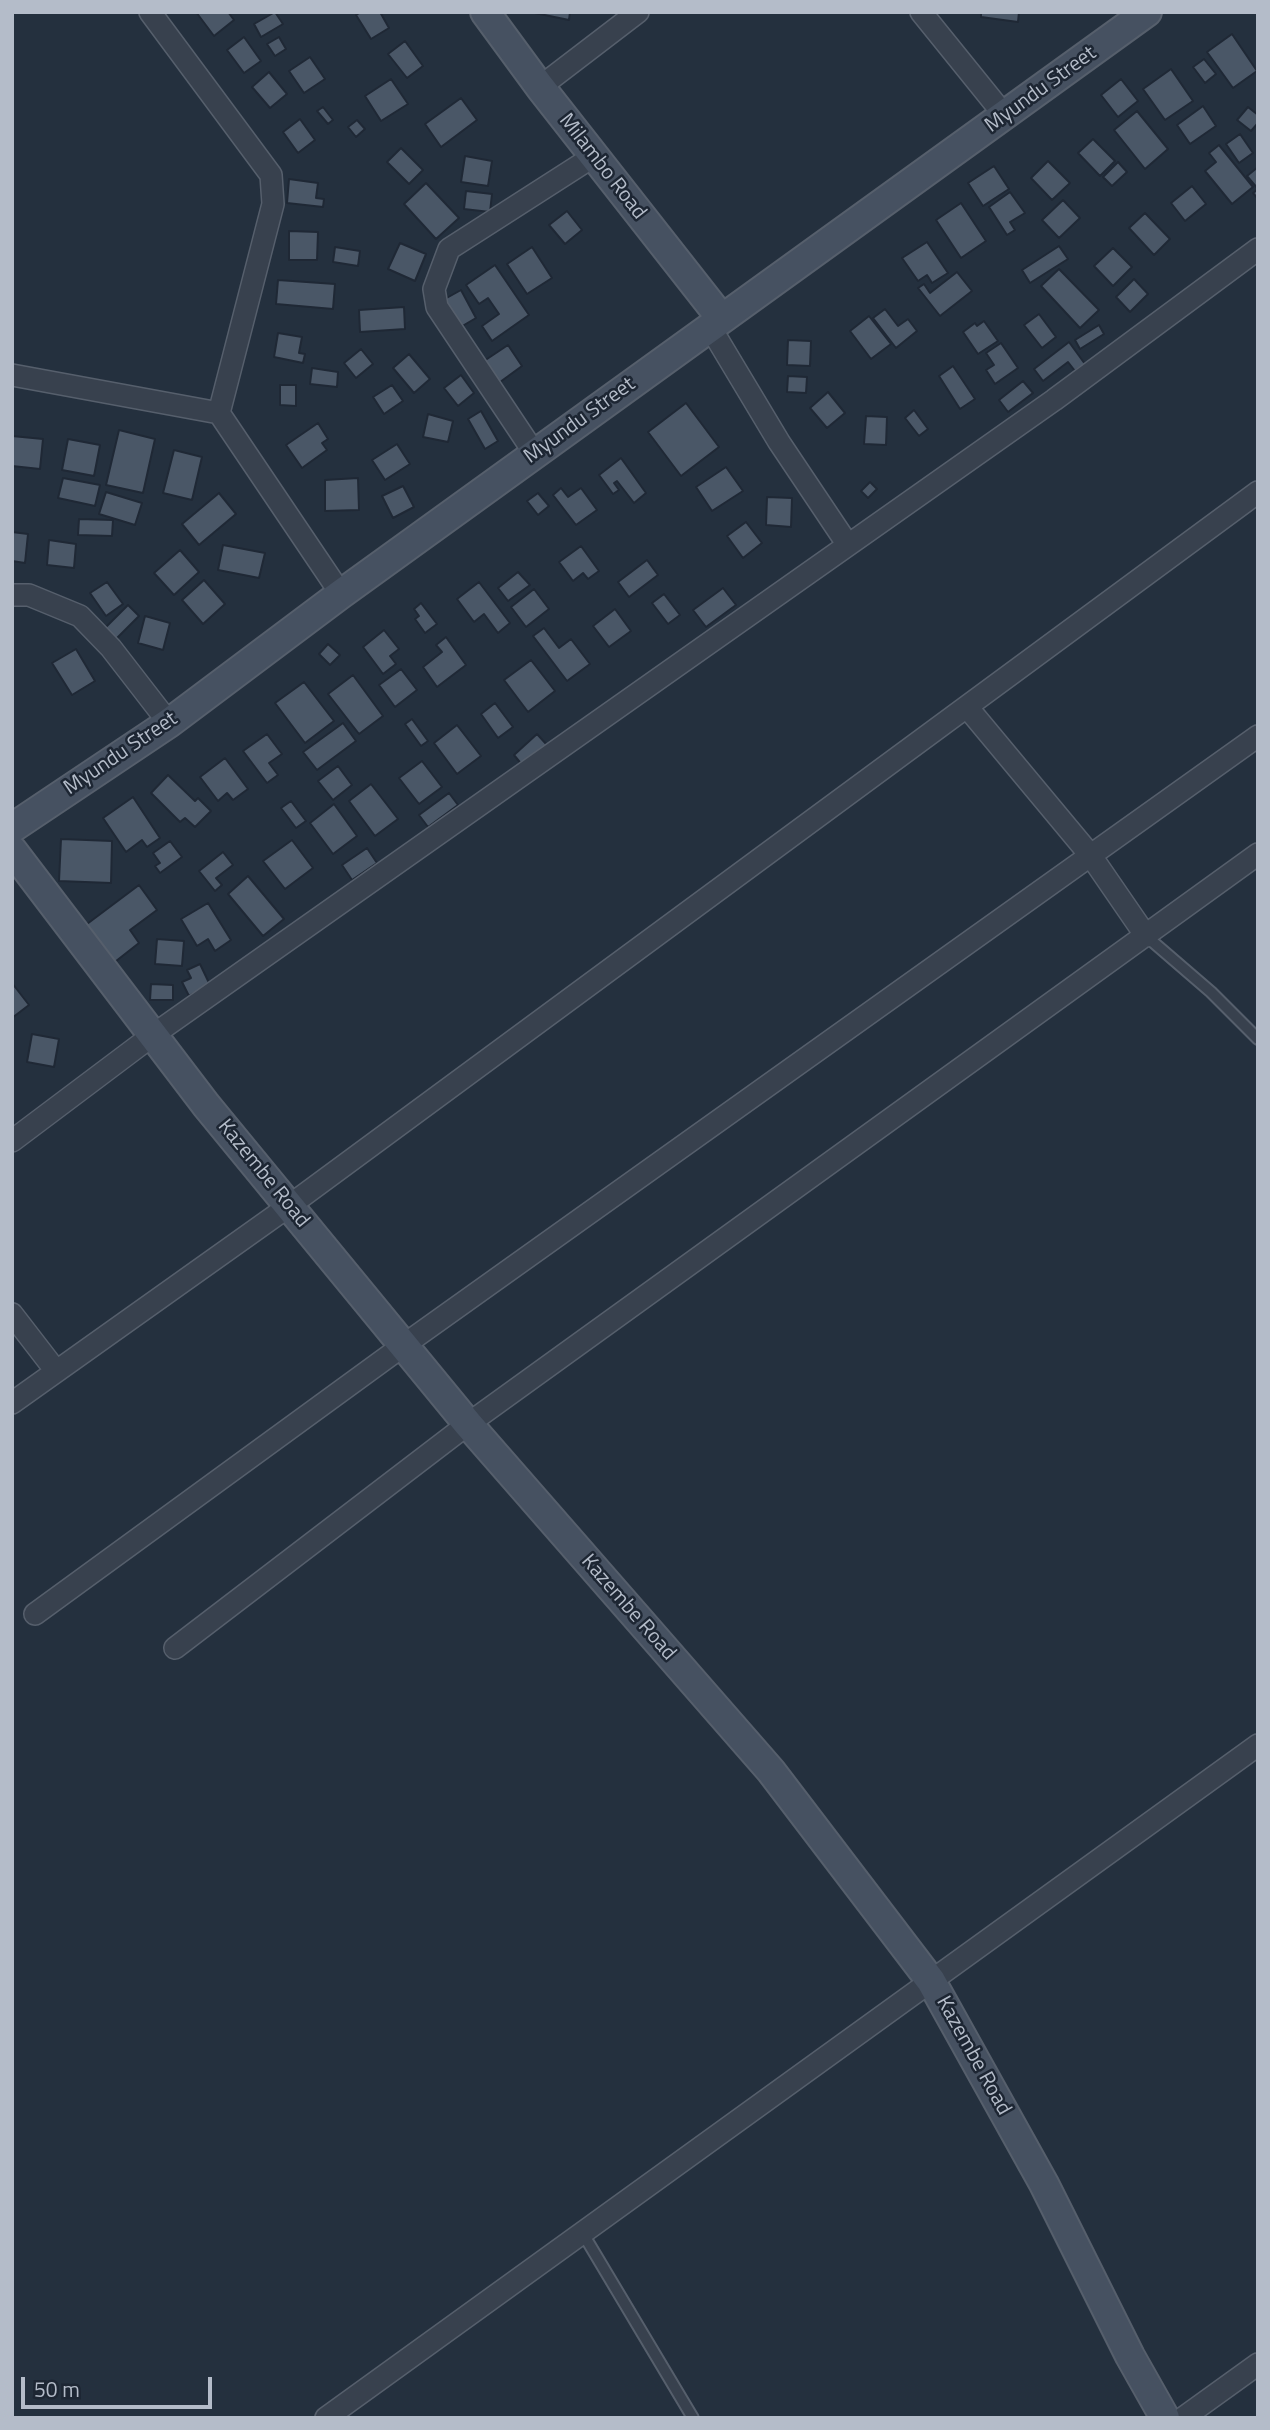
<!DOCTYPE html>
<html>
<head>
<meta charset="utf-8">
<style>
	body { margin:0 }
	#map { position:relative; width:1270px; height:2430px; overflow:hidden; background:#24303e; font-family:"Titillium Web",sans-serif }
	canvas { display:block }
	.frame { position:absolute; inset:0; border:14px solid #b4bcc9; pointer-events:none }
	.scale { position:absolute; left:21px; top:2377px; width:191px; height:32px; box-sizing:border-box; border:4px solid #b4bcc9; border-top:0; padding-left:9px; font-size:21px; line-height:24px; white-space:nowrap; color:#b4bcc9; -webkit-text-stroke:5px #1d2633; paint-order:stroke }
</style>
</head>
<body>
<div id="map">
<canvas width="1270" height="2430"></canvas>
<div class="frame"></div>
<div class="scale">50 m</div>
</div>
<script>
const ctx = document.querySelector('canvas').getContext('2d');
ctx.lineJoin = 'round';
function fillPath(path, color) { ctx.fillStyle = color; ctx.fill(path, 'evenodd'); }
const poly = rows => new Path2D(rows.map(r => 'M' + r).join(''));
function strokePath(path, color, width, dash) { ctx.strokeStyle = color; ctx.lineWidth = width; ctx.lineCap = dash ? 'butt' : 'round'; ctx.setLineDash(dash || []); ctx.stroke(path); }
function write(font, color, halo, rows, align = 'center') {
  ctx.font = font + ' "Titillium Web",sans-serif'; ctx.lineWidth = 5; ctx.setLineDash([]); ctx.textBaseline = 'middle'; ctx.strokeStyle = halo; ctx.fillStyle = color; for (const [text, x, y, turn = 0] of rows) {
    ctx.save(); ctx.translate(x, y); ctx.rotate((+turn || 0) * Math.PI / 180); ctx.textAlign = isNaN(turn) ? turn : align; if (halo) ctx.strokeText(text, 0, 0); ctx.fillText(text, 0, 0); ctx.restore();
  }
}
const building = poly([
	[196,12,228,12,234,20,214,36,196,12],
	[275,12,283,24,261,37,254,24,275,12],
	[361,12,380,12,389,28,371,39,356,15,361,12],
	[530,12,570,12,569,20,530,12],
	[981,12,1019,12,1018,22,981,17,981,12],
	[1232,34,1257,71,1233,88,1207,52,1232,34],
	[244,37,261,61,244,73,227,50,244,37],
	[279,37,286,49,275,56,267,44,279,37],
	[405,41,423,66,407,78,388,54,405,41],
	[310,57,325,79,304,93,289,71,310,57],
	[1204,59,1216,74,1205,83,1193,67,1204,59],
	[1171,69,1193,101,1165,120,1143,89,1171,69],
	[269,72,287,94,270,108,252,87,269,72],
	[391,79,408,104,381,121,365,96,391,79],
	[1121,79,1138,101,1118,117,1101,95,1121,79],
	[461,98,477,120,441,147,425,124,461,98],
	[1203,106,1216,126,1190,144,1177,125,1203,106],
	[323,107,333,120,328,124,317,111,323,107],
	[1248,107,1258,115,1258,123,1251,131,1237,120,1248,107],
	[1137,111,1168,149,1145,169,1114,130,1137,111],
	[300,119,315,140,298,153,283,132,300,119],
	[357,120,365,129,356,137,348,127,357,120],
	[1240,134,1253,153,1239,163,1226,144,1240,134],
	[1093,139,1115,161,1100,176,1078,153,1093,139],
	[1219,145,1253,187,1232,204,1205,171,1216,162,1209,153,1219,145],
	[401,148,423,170,409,184,387,162,401,148],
	[465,156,492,161,488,186,461,182,465,156],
	[1048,161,1070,183,1052,200,1031,178,1048,161],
	[1118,162,1127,172,1112,186,1103,177,1118,162],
	[994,166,1009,189,983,206,968,183,994,166],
	[1258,167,1258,199,1253,193,1258,189,1247,176,1258,167],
	[289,179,318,183,316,198,324,199,323,207,287,203,289,179],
	[426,183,459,218,436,239,404,204,426,183],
	[1192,186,1206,204,1185,221,1171,203,1192,186],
	[466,191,492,194,490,212,464,209,466,191],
	[1010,192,1025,213,1010,222,1015,230,1007,235,989,207,1010,192],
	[1063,200,1080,218,1059,238,1042,220,1063,200],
	[961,203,986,241,961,258,936,220,961,203],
	[567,211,582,230,565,244,549,225,567,211],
	[1145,213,1170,239,1154,255,1129,228,1145,213],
	[289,231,318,232,317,260,289,260,289,231],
	[927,242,948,273,932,283,927,275,918,281,902,258,927,242],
	[400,243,426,254,415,281,388,269,400,243],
	[1059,246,1068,259,1030,283,1022,270,1059,246],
	[335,247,360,251,358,266,333,262,335,247],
	[532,247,552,278,527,294,507,264,532,247],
	[1113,248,1132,267,1113,286,1094,266,1113,248],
	[495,265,529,315,492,341,482,326,499,314,488,298,479,304,466,285,495,265],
	[1059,269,1099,310,1080,328,1041,286,1059,269],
	[957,272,972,291,940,316,918,288,924,284,930,293,957,272],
	[1134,279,1148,294,1130,312,1116,297,1134,279],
	[278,280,335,284,333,309,276,304,278,280],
	[461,290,476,318,459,328,443,300,461,290],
	[404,307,405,329,360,332,359,310,404,307],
	[885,309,898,326,908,319,917,331,896,348,873,318,885,309],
	[1039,314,1056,337,1042,348,1024,325,1039,314],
	[869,316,891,344,871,359,850,331,869,316],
	[984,321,998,341,978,354,963,332,975,323,977,326,984,321],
	[1099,325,1104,334,1080,349,1075,340,1099,325],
	[278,333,302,337,299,353,305,354,303,363,274,357,278,333],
	[788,340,811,341,810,366,787,365,788,340],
	[1069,342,1085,364,1075,371,1068,362,1043,381,1034,369,1069,342],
	[1001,343,1018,368,995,384,986,370,994,365,986,353,1001,343],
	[508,345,522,366,496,385,481,363,508,345],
	[361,349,373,364,356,378,344,363,361,349],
	[409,354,430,379,414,393,393,368,409,354],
	[953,366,975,399,960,409,939,376,953,366],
	[312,368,338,372,337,387,310,384,312,368],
	[461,375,474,393,458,406,444,388,461,375],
	[788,376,807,377,806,393,787,392,788,376],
	[1023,381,1033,393,1008,412,999,400,1023,381],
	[280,385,296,385,296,406,280,405,280,385],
	[392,385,403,401,384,414,373,397,392,385],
	[828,392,845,413,827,428,810,408,828,392],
	[686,403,719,447,681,476,648,432,686,403],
	[914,410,928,429,919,436,905,418,914,410],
	[481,411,498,441,485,449,468,419,481,411],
	[428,414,453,421,448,442,423,437,428,414],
	[866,416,887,417,886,445,864,444,866,416],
	[318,423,328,439,322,443,327,450,302,468,286,445,318,423],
	[119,430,155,439,143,493,106,485,119,430],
	[12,436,43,439,40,469,12,466,12,436],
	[68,439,100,445,94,476,62,470,68,439],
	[397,444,410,464,385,480,372,460,397,444],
	[174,450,202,457,192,500,163,493,174,450],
	[621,458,646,493,634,503,617,481,614,483,619,490,613,494,599,475,621,458],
	[726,467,743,491,712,511,696,487,726,467],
	[63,478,100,485,95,506,58,498,63,478],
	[358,478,359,510,325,511,325,480,358,478],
	[870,482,877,489,868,498,861,491,870,482],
	[403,486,414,507,393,518,382,496,403,486],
	[561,488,568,497,581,488,597,510,576,525,553,495,561,488],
	[106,492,142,503,135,525,99,514,106,492],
	[219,493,236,514,199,545,182,524,219,493],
	[538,493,549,506,538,515,527,501,538,493],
	[767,497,792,498,791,527,766,525,767,497],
	[79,519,113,520,112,536,78,535,79,519],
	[746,522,762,543,743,558,727,536,746,522],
	[12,532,28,534,25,563,12,561,12,532],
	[49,540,76,544,74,568,47,565,49,540],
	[223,545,265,553,259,578,218,570,223,545],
	[581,546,599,571,588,579,583,573,573,581,559,562,581,546],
	[180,550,199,572,174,595,154,573,180,550],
	[647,560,658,575,629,597,618,582,647,560],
	[518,572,530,585,508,601,498,588,518,572],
	[204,580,225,604,203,624,182,600,204,580],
	[107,582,123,604,106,616,90,593,107,582],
	[479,582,510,623,498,633,484,614,474,622,457,599,479,582],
	[723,588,736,605,706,627,693,610,723,588],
	[534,589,549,609,526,627,511,607,534,589],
	[664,594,680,615,668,624,652,603,664,594],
	[421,603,437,624,425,633,415,619,419,616,414,609,421,603],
	[128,605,139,616,116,639,105,628,128,605],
	[615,609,631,631,609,647,593,626,615,609],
	[145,616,170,623,163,650,138,643,145,616],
	[544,628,559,648,571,639,590,664,567,681,533,636,544,628],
	[384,630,399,649,390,656,396,664,383,674,363,647,384,630],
	[446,637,466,665,437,687,423,667,442,652,436,645,446,637],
	[328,644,340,655,330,665,319,654,328,644],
	[76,649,95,681,72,695,52,663,76,649],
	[531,660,555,691,528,712,504,680,531,660],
	[401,669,417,690,395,707,379,685,401,669],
	[353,675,383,716,359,734,328,694,353,675],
	[304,682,334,721,305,743,275,703,304,682],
	[495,703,513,727,498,738,481,714,495,703],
	[412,719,428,741,421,746,405,724,412,719],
	[343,723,356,741,317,770,303,752,343,723],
	[457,725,481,756,457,774,434,743,457,725],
	[267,734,282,754,269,763,278,775,267,783,243,751,267,734],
	[537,734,547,745,523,766,514,755,537,734],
	[225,758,248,789,233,800,227,793,218,801,200,777,225,758],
	[422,761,442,787,419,804,399,778,422,761],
	[338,766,352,785,333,800,318,781,338,766],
	[168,775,195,801,198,798,211,811,195,827,185,818,180,822,151,793,168,775],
	[371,784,398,819,375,836,349,801,371,784],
	[449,793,458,805,428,827,419,815,449,793],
	[133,797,160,838,147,847,142,840,126,852,103,818,133,797],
	[291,801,306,821,296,828,281,808,291,801],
	[334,804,357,836,333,854,310,823,334,804],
	[61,839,112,841,111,883,59,881,61,839],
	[292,840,313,868,285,889,263,861,292,840],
	[170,841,182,857,160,873,155,866,160,863,153,853,170,841],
	[367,848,377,863,352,880,342,865,367,848],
	[223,852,233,865,216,878,222,885,215,891,199,871,223,852],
	[248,876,284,919,263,936,228,894,248,876],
	[139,885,157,910,130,930,139,943,111,965,83,927,139,885],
	[208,903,231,940,215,951,208,939,197,946,181,919,208,903],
	[157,939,184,941,182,966,155,964,157,939],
	[200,964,210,985,189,996,182,982,191,978,187,970,200,964],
	[12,983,29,1005,12,1018,12,983],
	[151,984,173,985,173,1000,150,1000,151,984],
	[32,1034,59,1039,54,1067,27,1062,32,1034]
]);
fillPath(building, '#4a5767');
strokePath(building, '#1f2835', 2);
const lane = poly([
	[1146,936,1211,992,1258,1039],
	[582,2232,693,2418]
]);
const street = poly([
	[150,12,271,175,273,204,219,413],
	[921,12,1005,116],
	[540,87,638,12],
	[710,327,779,442,848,545],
	[12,375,219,413,341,594],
	[535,454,437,307,434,289,449,249,594,156],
	[12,595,29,595,80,616,111,648,169,723],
	[967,707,1091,856,1146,936],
	[12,1141,153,1035,1054,400,1258,249],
	[12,1314,56,1371],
	[12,1403,289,1206,1258,492],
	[35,1614,404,1345,1258,736],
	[175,1648,468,1424,1258,854],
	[326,2418,1258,1745],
	[1183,2418,1258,2364]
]);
const secondary = poly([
	[485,12,540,87,722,319],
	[12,828,169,723,341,594,1147,12],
	[12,850,206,1105,468,1424,771,1771,931,1981,1044,2184,1130,2356,1165,2418]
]);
strokePath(lane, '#565f6c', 14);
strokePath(street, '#565f6c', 24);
strokePath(secondary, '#565f6c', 32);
strokePath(lane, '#38414e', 10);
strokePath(street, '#38414e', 21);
strokePath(secondary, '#465161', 28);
write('21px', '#b4bcc9', '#1d2633', [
	["Myundu Street",1041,90,-36],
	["Milambo Road",602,167,52],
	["Myundu Street",580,421,-36],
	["Myundu Street",121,754,-34],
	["Kazembe Road",263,1174,51],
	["Kazembe Road",628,1608,49],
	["Kazembe Road",973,2056,61]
]);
</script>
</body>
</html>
